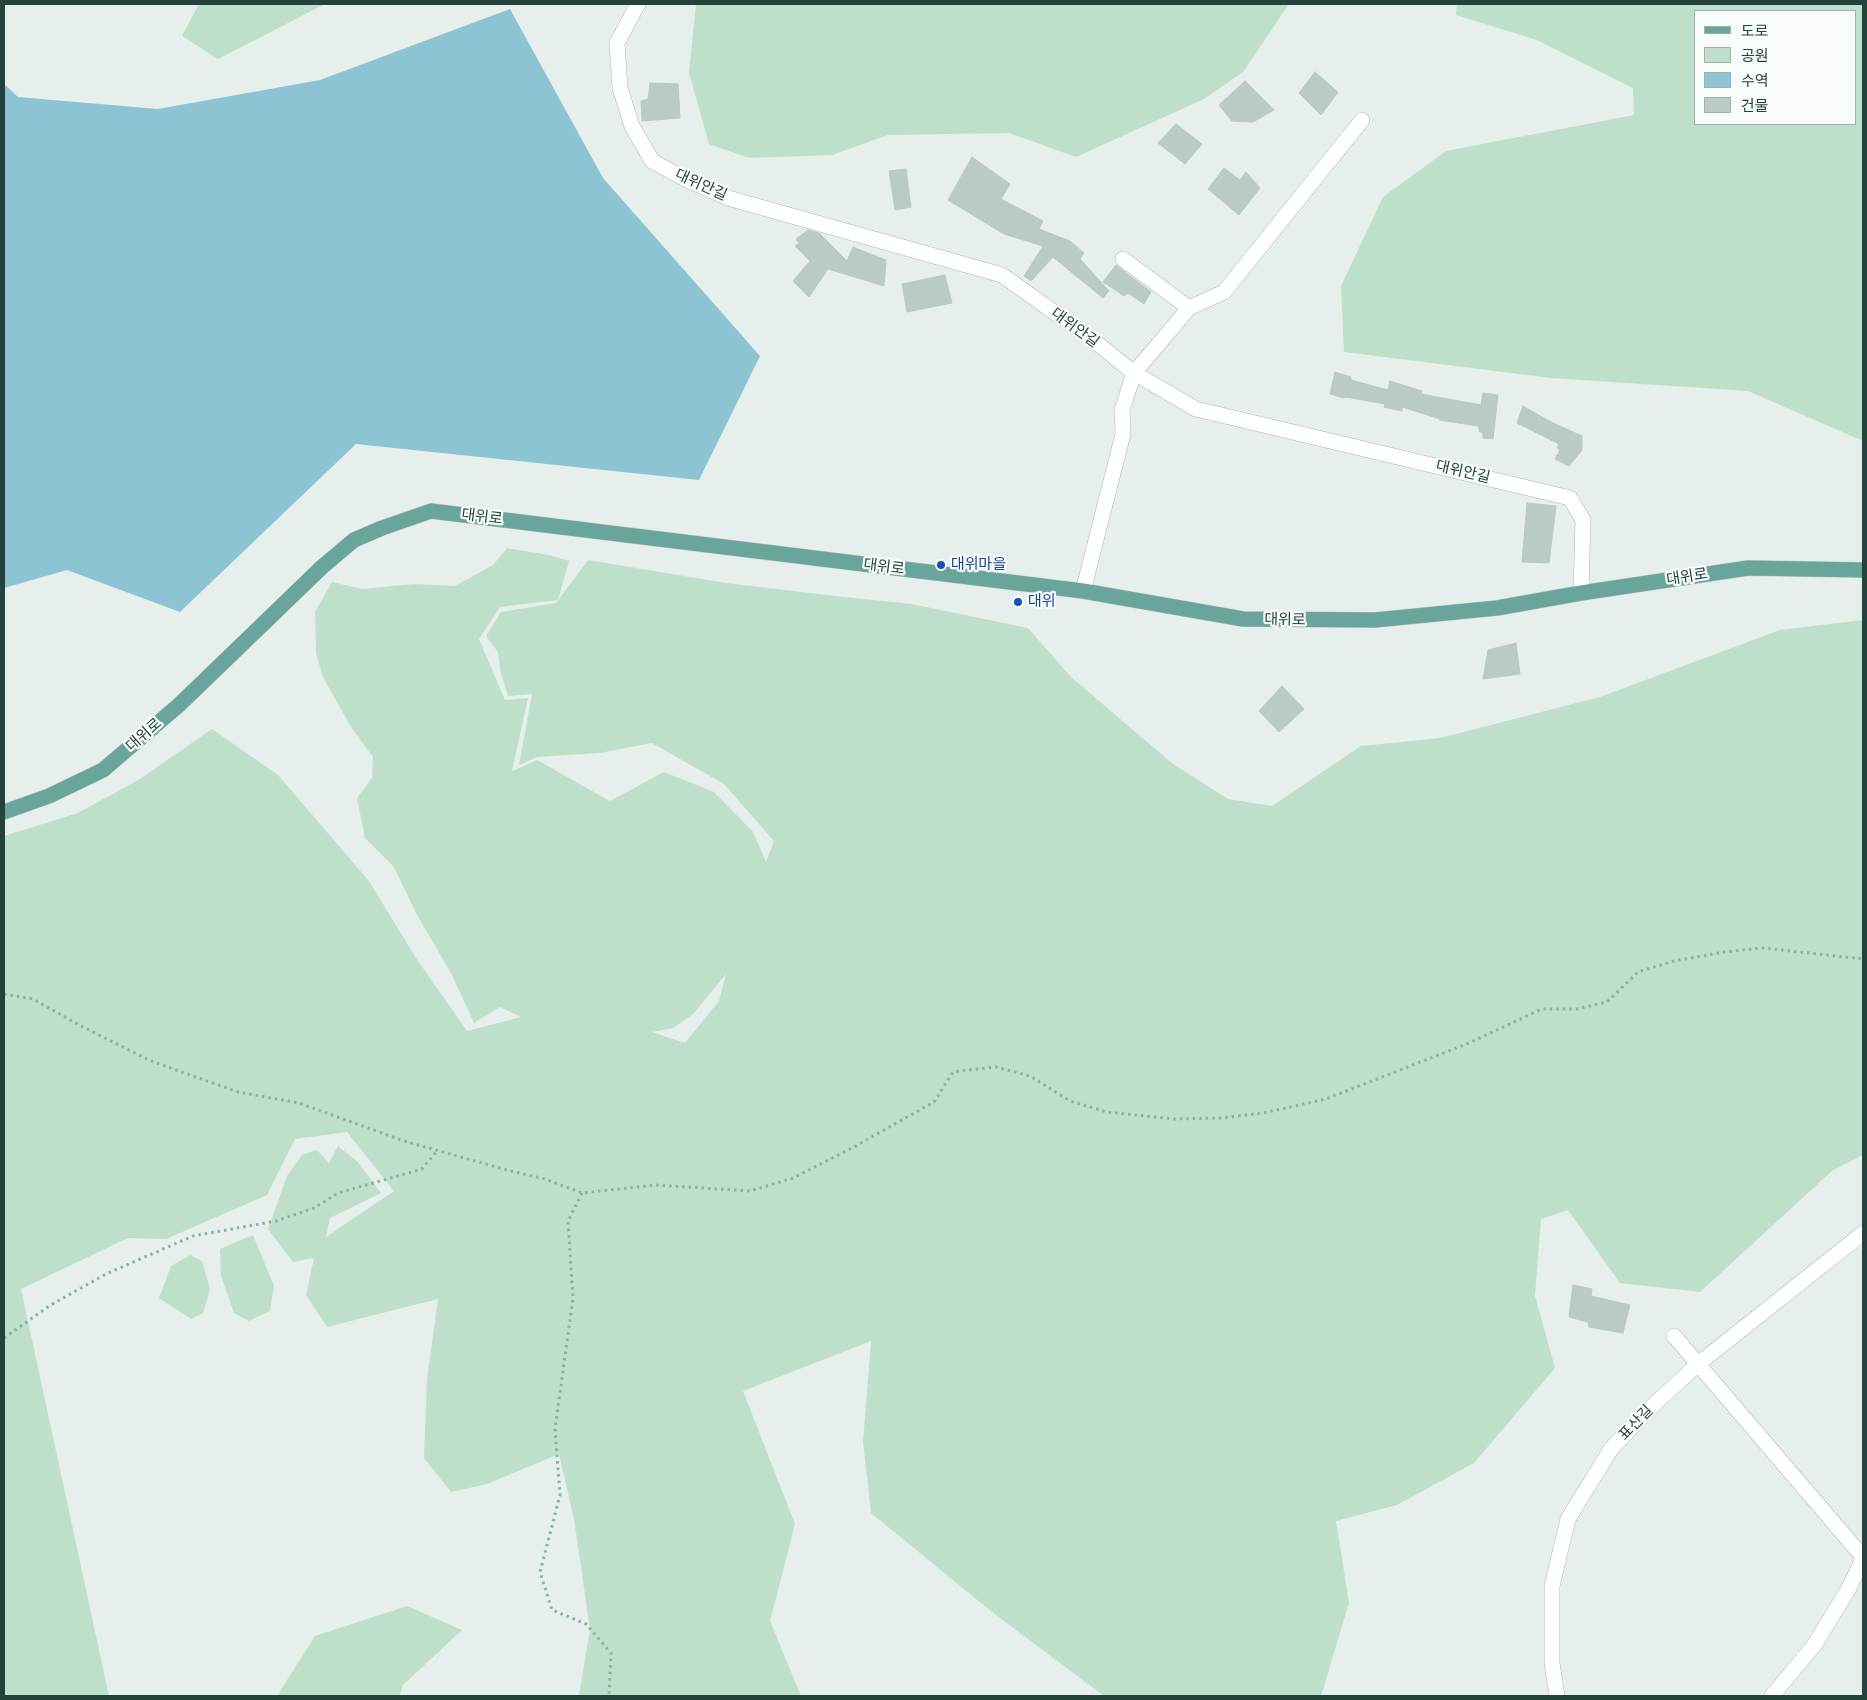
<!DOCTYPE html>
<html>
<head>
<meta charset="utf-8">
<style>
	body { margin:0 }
	#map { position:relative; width:1867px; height:1700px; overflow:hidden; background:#e6efeb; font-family:Montserrat,"Noto Sans KR",sans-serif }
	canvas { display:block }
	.frame { position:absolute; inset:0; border:5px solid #24423c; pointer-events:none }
	.legend { position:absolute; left:1694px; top:10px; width:162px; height:115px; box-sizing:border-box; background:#f7fbf9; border:1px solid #a3b1ad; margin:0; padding:6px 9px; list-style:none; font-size:15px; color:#24423c }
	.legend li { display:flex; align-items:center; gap:10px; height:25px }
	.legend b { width:25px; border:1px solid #a3b1ad }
</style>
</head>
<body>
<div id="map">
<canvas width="1867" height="1700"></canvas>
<div class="frame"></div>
<ul class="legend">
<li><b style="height:6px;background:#69a59a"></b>도로</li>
<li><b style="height:14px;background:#bee0ca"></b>공원</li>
<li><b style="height:14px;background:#8dc4d4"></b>수역</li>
<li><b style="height:14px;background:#bbcac5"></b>건물</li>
</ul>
</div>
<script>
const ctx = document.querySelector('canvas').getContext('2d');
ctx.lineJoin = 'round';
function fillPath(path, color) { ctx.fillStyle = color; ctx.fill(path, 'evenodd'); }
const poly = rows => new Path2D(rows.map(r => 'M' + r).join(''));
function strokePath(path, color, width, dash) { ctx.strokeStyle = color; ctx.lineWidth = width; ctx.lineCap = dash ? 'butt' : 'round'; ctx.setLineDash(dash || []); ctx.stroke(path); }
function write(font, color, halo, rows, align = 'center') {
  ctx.font = font + ' Montserrat,"Noto Sans KR",sans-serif'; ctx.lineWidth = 4.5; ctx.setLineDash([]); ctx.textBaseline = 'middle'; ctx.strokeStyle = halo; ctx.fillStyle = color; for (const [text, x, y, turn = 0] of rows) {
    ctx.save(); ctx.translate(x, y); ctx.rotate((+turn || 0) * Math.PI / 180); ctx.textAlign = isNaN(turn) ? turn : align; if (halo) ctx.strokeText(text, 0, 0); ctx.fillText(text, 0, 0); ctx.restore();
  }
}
fillPath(poly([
	[199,4,325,4,218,59,182,36],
	[696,4,1289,4,1243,72,1204,99,1076,157,1009,133,888,135,832,155,749,158,709,144,689,73],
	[1457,4,1863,4,1863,441,1748,391,1551,378,1344,352,1341,286,1383,197,1446,151,1634,115,1633,88,1537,40,1456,15],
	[1696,11,1856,11,1856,124,1696,124],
	[507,548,549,555,569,561,558,600,500,607,479,639,505,700,528,698,512,771,537,760,610,801,664,772,714,792,753,832,766,862,774,841,724,784,652,743,600,753,537,757,519,765,532,694,508,696,500,670,498,652,486,636,501,612,556,603,588,560,726,583,835,596,912,604,1028,628,1071,677,1173,764,1228,799,1272,806,1361,746,1440,738,1600,697,1780,630,1863,620,1863,1155,1833,1170,1700,1292,1620,1283,1568,1210,1541,1219,1535,1296,1555,1368,1474,1463,1397,1505,1336,1521,1349,1603,1321,1696,1104,1696,992,1612,871,1513,863,1442,871,1341,743,1391,795,1524,770,1621,801,1696,579,1696,590,1629,574,1519,559,1454,487,1484,451,1492,424,1458,427,1379,438,1299,327,1327,306,1295,314,1258,293,1262,268,1229,287,1176,302,1155,317,1150,329,1163,338,1146,358,1162,381,1193,330,1218,326,1237,394,1191,347,1132,295,1139,267,1195,166,1239,128,1238,21,1289,109,1696,4,1696,4,836,78,813,140,779,212,729,278,775,369,881,416,958,467,1031,521,1017,500,1007,474,1023,452,975,416,913,394,867,365,838,357,798,372,778,373,757,351,727,323,677,316,653,315,612,332,582,362,589,414,584,455,586,493,565],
	[726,974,719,1001,685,1043,652,1032,673,1028,693,1014],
	[253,1235,274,1286,270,1311,249,1321,234,1313,221,1276,220,1249],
	[190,1255,202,1261,210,1289,203,1313,191,1319,159,1298,171,1266],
	[407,1606,462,1630,403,1685,399,1696,279,1696,280,1691,315,1636]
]), '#bee0ca');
fillPath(poly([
	[510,9,603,178,760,356,699,480,356,444,180,612,67,570,4,588,4,84,18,97,158,109,320,80]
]), '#8dc4d4');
const building = poly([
	[1315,72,1338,92,1321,115,1299,93,1315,72],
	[1245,81,1274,110,1253,122,1232,121,1219,105,1245,81],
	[650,83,678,84,680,118,642,121,641,101,648,99,650,83],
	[1176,124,1202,144,1185,164,1158,143,1176,124],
	[972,157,1010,184,1001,199,1043,221,1039,229,1070,241,1084,253,1080,259,1109,291,1103,298,1053,257,1031,281,1024,276,1043,246,1004,234,948,200,972,157],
	[1224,168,1240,180,1246,172,1260,188,1239,215,1208,189,1224,168],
	[906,169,911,207,895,210,889,171,906,169],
	[808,230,819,233,847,261,853,247,886,260,884,286,828,269,809,297,793,281,810,261,795,246,799,243,796,239,808,230],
	[1116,265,1151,292,1144,304,1128,293,1124,296,1103,282,1116,265],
	[945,275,952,303,907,312,902,284,945,275],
	[1335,372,1351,377,1351,380,1388,390,1390,381,1422,391,1421,394,1481,405,1483,393,1498,395,1493,439,1483,438,1483,433,1480,432,1478,426,1439,420,1440,419,1402,407,1402,411,1384,407,1385,404,1346,397,1344,398,1330,394,1335,372],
	[1523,406,1551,422,1582,436,1582,450,1569,466,1555,459,1560,450,1557,448,1559,444,1517,423,1523,406],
	[1527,503,1556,506,1549,563,1522,562,1527,503],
	[1516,643,1520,674,1483,679,1488,650,1516,643],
	[1282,686,1304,709,1279,732,1259,711,1282,686],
	[1573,1285,1592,1289,1591,1296,1630,1305,1623,1333,1589,1327,1588,1322,1569,1317,1573,1285]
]);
fillPath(building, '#bbcac5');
strokePath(building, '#b8c9c3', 1);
const minor = poly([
	[638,4,617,43,620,88,632,126,652,161,685,179,728,198,1002,275,1093,340,1134,373,1196,409,1570,498,1583,520,1581,593],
	[1123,259,1189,308],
	[1083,591,1123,434,1122,410,1134,373,1189,308,1224,292,1362,120],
	[1674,1336,1863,1557],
	[1557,1696,1552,1663,1552,1586,1568,1519,1611,1449,1645,1413,1698,1364,1863,1233],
	[1772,1696,1815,1644,1849,1588,1863,1559]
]);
const major = poly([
	[4,812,49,796,103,770,179,705,322,567,354,540,382,528,431,511,1083,591,1243,619,1375,620,1497,608,1581,593,1748,568,1863,570]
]);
strokePath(minor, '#a8b8b3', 16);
strokePath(major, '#c2cac8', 16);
strokePath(poly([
	[4,994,33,999,81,1026,151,1061,238,1092,299,1103,404,1141,507,1170,545,1179,582,1193,655,1185,750,1191,793,1178,852,1148,934,1102,953,1072,996,1067,1030,1076,1070,1101,1107,1112,1174,1119,1220,1118,1263,1113,1326,1099,1469,1043,1542,1009,1577,1009,1607,1002,1638,972,1674,961,1724,952,1763,948,1863,959],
	[582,1193,568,1221,573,1298,555,1429,560,1495,540,1572,552,1610,586,1624,611,1653,609,1696],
	[4,1338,49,1306,106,1274,193,1236,276,1221,314,1208,338,1193,422,1169,438,1150]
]), '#85b3a8', 3, [2.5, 4]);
strokePath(minor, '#fff', 15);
strokePath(major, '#69a59a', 15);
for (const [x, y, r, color] of [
	[941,565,5,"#1a4fb4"],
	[1018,602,5,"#1a4fb4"]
]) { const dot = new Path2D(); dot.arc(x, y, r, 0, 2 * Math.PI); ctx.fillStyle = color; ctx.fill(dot); strokePath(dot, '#f7fbf9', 2); }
write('15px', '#24423c', '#f7fbf9', [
	["대위안길",701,185,24],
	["대위안길",1075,328,36],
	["대위안길",1463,472,13],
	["대위로",482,517,7],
	["대위로",884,567,7],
	["대위로",1687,577,-9],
	["대위로",1285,620,1],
	["대위로",144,735,-41],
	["표산길",1636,1423,-46]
]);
write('15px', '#164399', '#f7fbf9', [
	["대위마을",951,565],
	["대위",1028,602]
], 'left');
</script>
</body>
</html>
